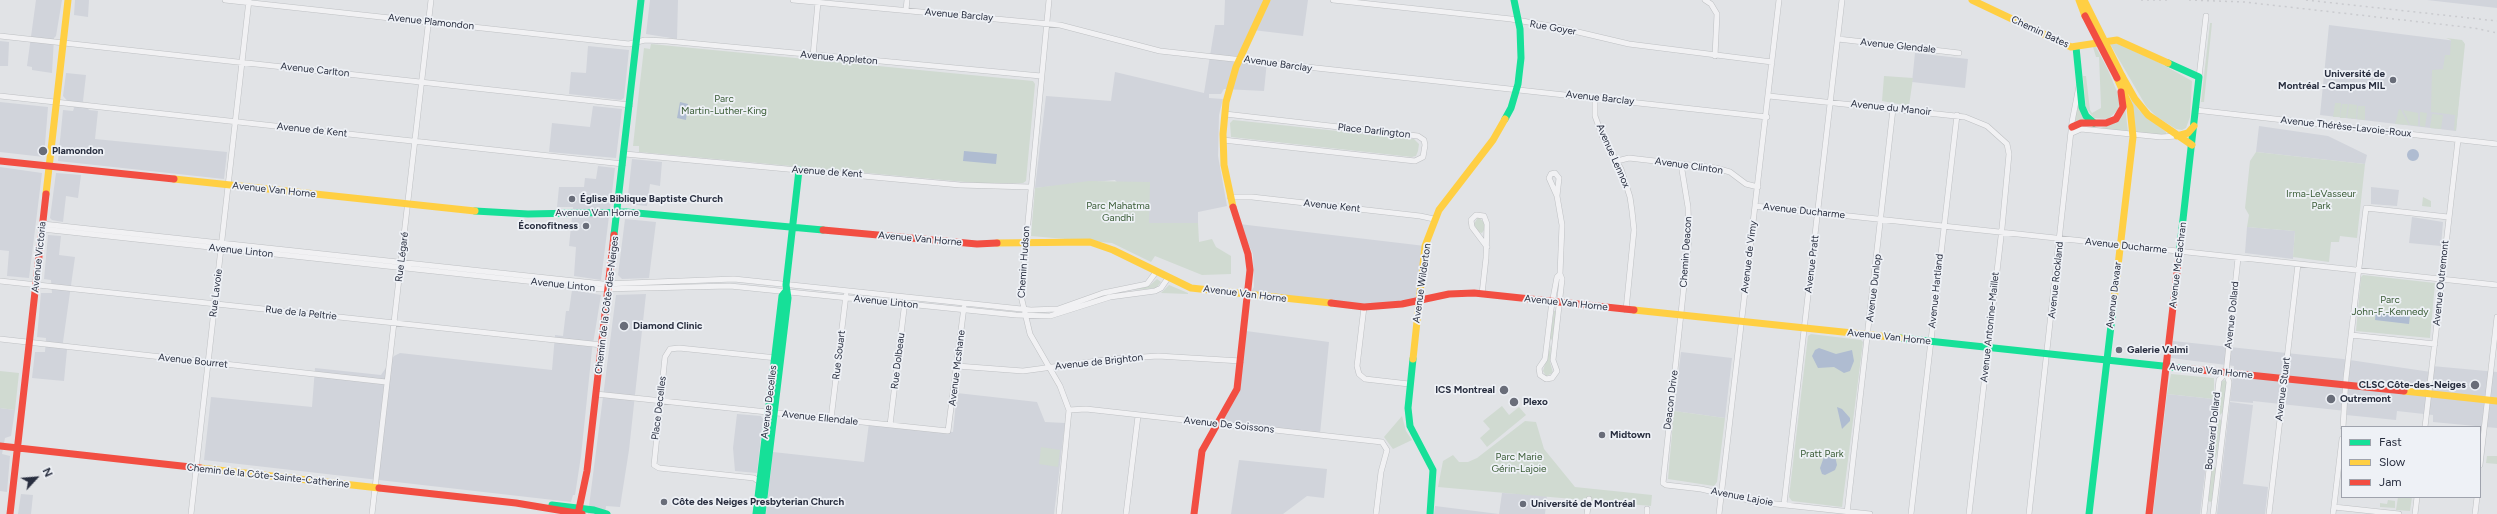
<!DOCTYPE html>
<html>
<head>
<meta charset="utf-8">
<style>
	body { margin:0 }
	#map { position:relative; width:2497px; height:514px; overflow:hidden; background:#e1e3e6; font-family:Figtree,sans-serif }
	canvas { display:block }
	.legend { position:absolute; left:2341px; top:426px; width:140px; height:72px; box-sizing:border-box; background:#eef1f6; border:1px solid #9fa3ad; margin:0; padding:5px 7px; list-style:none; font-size:12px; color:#282e3f }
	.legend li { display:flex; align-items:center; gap:8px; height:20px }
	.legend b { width:20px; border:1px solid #9fa3ad }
	.north { position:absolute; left:16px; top:458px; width:40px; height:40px; -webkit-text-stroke:3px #eef1f6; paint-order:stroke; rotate:64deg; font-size:11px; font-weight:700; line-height:16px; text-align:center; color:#282e3f }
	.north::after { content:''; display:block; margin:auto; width:14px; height:18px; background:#282e3f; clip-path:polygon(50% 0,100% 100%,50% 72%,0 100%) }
</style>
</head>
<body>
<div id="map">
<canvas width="2497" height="514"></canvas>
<ul class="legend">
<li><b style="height:5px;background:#16e098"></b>Fast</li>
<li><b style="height:5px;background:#ffcf43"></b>Slow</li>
<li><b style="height:5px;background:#f24e42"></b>Jam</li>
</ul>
<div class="north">N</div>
</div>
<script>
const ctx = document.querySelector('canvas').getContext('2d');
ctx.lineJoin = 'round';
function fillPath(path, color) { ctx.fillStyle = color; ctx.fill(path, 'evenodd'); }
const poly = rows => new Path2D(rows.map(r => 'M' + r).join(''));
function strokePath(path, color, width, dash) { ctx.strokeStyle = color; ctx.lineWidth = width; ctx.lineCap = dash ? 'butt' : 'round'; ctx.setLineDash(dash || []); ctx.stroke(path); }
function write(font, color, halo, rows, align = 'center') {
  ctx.font = font + ' Figtree,sans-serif'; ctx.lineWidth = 3.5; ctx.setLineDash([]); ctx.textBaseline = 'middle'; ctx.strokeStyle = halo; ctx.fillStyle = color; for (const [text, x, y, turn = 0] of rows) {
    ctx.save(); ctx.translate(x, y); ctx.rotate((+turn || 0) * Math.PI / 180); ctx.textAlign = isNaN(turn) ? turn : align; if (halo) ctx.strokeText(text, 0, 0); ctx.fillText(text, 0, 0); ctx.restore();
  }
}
fillPath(poly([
	[36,0,62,0,56,36,54,38,52,73,32,70,32,67,27,66],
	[75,0,89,0,88,17,74,15],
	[650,0,678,0,677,39,646,34],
	[1225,0,1308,0,1303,36,1253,30,1240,58,1267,61,1264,91,1224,89,1221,94,1209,94,1209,98,1223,99,1219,115,1218,156,1227,206,1198,212,1198,223,1149,223,1115,180,1035,188,1046,96,1111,101,1115,72,1204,93,1215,25,1224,25],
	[2427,0,2497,0,2497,8],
	[2329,25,2464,42,2456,131,2320,115],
	[0,41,9,42,8,66,0,66],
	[588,46,629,50,624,98,621,100,569,94,571,72,586,73],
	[1915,53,1968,59,1965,88,1912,82],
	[66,73,86,75,83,101,89,110,98,111,95,139,227,152,224,179,58,161,63,110,73,111,74,108,63,96],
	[0,102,48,107,44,157,0,152],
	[593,106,622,109,616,158,549,152,552,123,590,127],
	[2259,126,2328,136,2367,155,2365,164,2256,152],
	[632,159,662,162,660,186,650,184,647,206,627,204],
	[598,166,615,168,601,280,574,276,576,247,569,246,573,207,557,207,559,187,584,187,585,178,596,179],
	[0,167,42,173,29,278,7,276,9,251,0,250],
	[56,173,81,175,78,198,66,196,63,222,52,220,50,218],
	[2371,187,2399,190,2397,206,2371,204],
	[2412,217,2443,222,2441,246,2409,243],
	[625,219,656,222,649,278,622,279,618,275],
	[1239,224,1425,246,1419,300,1385,307,1249,295,1254,287,1253,254],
	[2247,227,2295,231,2293,259,2245,253],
	[48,235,61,236,59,255,75,257,63,342,67,350,64,381,32,378,35,352,45,352,46,338,37,337,41,293,52,293,51,280,44,279],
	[572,290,601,295,592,350,581,456,575,495,573,495,571,502,204,460,211,397,312,407,315,368,381,375,394,356,400,353,552,370,555,335,563,336,566,311,569,311],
	[646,294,629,450,620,507,606,506,605,514,588,514,616,295],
	[1246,331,1329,342,1320,434,1219,424,1231,406],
	[2173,341,2343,359,2431,372,2432,366,2497,372,2497,428,2433,422,2433,415,2397,411,2396,420,2346,415,2346,411,2253,401,2253,403,2230,401,2234,366,2171,358],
	[1681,352,1732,358,1725,418,1674,411],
	[957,393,1037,402,1045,422,1065,423,1054,514,766,514,773,452,864,462,869,423,953,432],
	[2167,394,2214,399,2200,514,2153,514],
	[2230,402,2253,405,2243,484,2268,487,2265,514,2217,514],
	[0,408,15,410,11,436,5,438,2,454,10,456,7,492,0,491],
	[737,414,761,416,763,419,757,473,735,471,733,448],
	[1239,460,1327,469,1324,498,1307,496,1283,514,1231,514],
	[1502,493,1547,495,1545,514,1434,514,1435,506,1499,514],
	[21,494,33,495,31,514,18,514]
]), '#d1d4db');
fillPath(poly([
	[2210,23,2212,23,2204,102,2201,102],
	[2446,38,2462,40,2465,44,2456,131,2454,130,2455,115,2431,112,2432,70,2443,69,2445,55,2450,55,2451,40],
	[2117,43,2160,63,2192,81,2190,117,2186,128,2182,130,2176,129,2157,117,2146,106,2110,44],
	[651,44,1033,81,1035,84,1026,181,1023,183,987,184,639,152,639,146,633,146,637,109,644,48,650,49],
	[2093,47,2096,47,2108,70,2120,99,2118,110,2108,119,2094,118,2086,108,2083,76,2086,76,2090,110,2092,113,2101,108,2101,105,2099,57,2096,57],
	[1884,76,1913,78,1909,106,1882,101],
	[2078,96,2086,120,2076,122,2075,121],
	[2130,97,2139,110,2166,132,2166,135,2135,133],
	[2335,103,2341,103,2340,117,2333,117],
	[2342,104,2348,104,2346,118,2340,118],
	[2349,104,2357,105,2356,119,2347,118],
	[2125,106,2128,132,2100,128,2110,125,2118,121],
	[2358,106,2365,106,2365,120,2357,119],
	[2399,109,2401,110,2409,125,2395,124],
	[2403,110,2418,113,2418,126,2410,125],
	[2420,112,2427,113,2425,127,2420,126],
	[2432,114,2443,115,2441,129,2430,128],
	[1233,120,1414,139,1419,144,1418,151,1416,156,1412,157,1231,137,1230,123],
	[2256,152,2365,164,2357,238,2340,236,2339,242,2331,242,2329,262,2293,257,2295,231,2247,227,2249,215,2245,208,2246,199,2250,161],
	[1089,181,1150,182,1149,223,1198,223,1199,242,1212,239,1216,247,1231,256,1231,274,1202,275,1155,256,1151,262,1112,243,1031,236,1035,188],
	[2423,197,2431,201,2431,207,2422,206],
	[1478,217,1484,222,1484,230,1482,233,1478,232,1474,224],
	[2363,275,2435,283,2430,338,2356,331,2361,277],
	[1157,279,1161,282,1156,288,1134,290,1149,286],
	[1169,285,1188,293,1188,294,1161,293],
	[1554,311,1557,311,1552,340,1550,338],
	[1811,334,1861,340,1863,342,1842,507,1792,501,1789,497,1808,336],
	[1551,345,1550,362,1553,373,1546,376,1543,371],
	[0,371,19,373,15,410,0,408],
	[2171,374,2214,378,2214,399,2167,394],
	[2224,380,2227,382,2223,412,2220,415,2217,412,2221,382],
	[1502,406,1509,415,1519,407,1526,415,1487,447,1480,438,1490,429,1483,421],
	[1674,411,1725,418,1717,482,1714,486,1668,479],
	[1402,416,1406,431,1412,440,1393,449,1384,437],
	[2220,419,2222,422,2216,458,2213,456,2217,421],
	[1525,421,1536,422,1544,449,1575,487,1652,495,1651,506,1438,487,1443,461,1453,455,1459,462,1468,462,1477,458],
	[1041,447,1060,450,1058,467,1039,464],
	[2487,456,2497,456,2497,464,2486,463],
	[2214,467,2217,469,2212,501,2210,502,2207,499,2212,468],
	[2398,497,2412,497,2410,511,2396,510],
	[2388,500,2395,501,2395,508,2380,507,2380,503,2387,504]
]), '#d0dad1');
fillPath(poly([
	[680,102,688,104,686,120,677,118],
	'2407 155a6 6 0 1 1 12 0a6 6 0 1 1-12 0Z',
	[964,151,997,154,996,164,963,161],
	[2376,311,2410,315,2409,324,2375,320],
	[1819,348,1836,354,1852,350,1854,361,1850,371,1844,373,1834,367,1818,368,1812,356,1815,350],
	[1837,407,1842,409,1850,418,1850,421,1842,429],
	[1825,454,1830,457,1835,456,1837,465,1835,470,1825,475,1822,474,1820,468]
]), '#afbcd1');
const street = poly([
	[225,0,629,44,645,40,667,41,1041,76],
	[793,0,1060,25,1160,51,1767,117],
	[1049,0,1021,296,1030,334,1060,386,1069,410,1059,514],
	[1333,0,1511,19,1561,28,1629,44,1772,62],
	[1705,0,1711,4,1717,14,1715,56],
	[906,10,907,0],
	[0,36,630,105],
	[1838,39,1959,53],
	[813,56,818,2],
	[2199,77,2206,16],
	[0,96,623,164],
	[1769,96,1965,117,1987,126,2007,144,2009,154,2002,228,1969,514],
	[1595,98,1595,116,1603,138,1621,169,1630,197,1632,211,1634,230,1626,310],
	[2195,110,2497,144],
	[2072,133,2081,129,2161,137,2177,136],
	[1223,140,1415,161,1423,157,1425,145,1424,140,1418,136,1225,114],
	[625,154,960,185,1030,187],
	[1617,161,1629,158,1716,168,1730,172,1746,184,1758,187],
	[1681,164,1688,207,1689,238,1663,483,1666,485,1701,489,1757,502,1870,514],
	[1557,196,1559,178,1555,173,1551,174,1549,178,1557,196,1562,225,1560,274,1562,279,1553,360,1557,371,1552,378,1546,379,1540,375,1539,368,1545,359,1551,309,1557,277,1560,274],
	[1230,197,1252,197,1420,216,1434,219],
	[1755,206,2497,285],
	[43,224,603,284,734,279,1031,310,1058,309,1103,293,1147,284,1156,272],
	[42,229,601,289,730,286,1016,315,1050,316,1110,297,1155,291,1161,288,1168,278],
	[0,281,602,345],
	[1482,294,1486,258,1487,224,1484,216,1476,215,1471,220,1472,227,1487,247],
	[1364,307,1357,366,1359,374,1365,379,1409,384],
	[2351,335,2435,344],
	[0,339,386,382],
	[957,366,1023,371,1112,359,1158,356,1241,361],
	[596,394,948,431,964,307],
	[1069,410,1086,409,1382,442,1387,450,1381,472,1376,514],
	[831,419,846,295],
	[890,425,905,301],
	[2343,427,2346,378,2366,208,2448,217],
	[2425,427,2458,140],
	[2480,465,2497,317],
	[761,483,754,478,659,468,654,465,665,357,670,349,679,348,777,358],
	[1784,504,1842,0],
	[2334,507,2399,514],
	[1847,513,1893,109],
	[191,514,249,0],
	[372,514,431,0],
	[1126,514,1138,416],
	[1587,514,1589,499],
	[1647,514,1647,509],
	[1719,514,1779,0],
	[1911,514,1957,115],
	[2029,514,2072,122,2079,86],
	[2204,514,2219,380,2226,373],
	[2213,514,2229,382,2226,373,2238,258],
	[2269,514,2298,264],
	[2333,514,2342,439],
	[2415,514,2417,497],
	[2475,514,2477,497]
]);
strokePath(street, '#bec0c3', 6);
strokePath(street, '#f1f1f3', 5);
strokePath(poly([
	[2076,47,2082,107,2086,116,2094,123],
	[2168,63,2199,77,2179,255],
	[1505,119,1511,108,1518,84,1521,58,1520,29,1514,0],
	[475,211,528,214,626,212,823,230],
	[614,235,641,0],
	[1900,338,2191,369],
	[1413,359,1408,408,1410,426,1433,470,1430,514],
	[552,505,594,510,607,514],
	[756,514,782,296,786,291],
	[762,514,788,298,786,285,799,170],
	[2089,514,2114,300]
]), '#16e098', 7);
strokePath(poly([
	[1972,0,2071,47,2117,40,2168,63],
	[2079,0,2085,16],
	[2122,76,2135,99,2148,115,2192,145],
	[2177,136,2188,133,2194,126],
	[174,179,475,211],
	[46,194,68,0],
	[1233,207,1224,165,1223,134,1226,102,1236,67,1267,0],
	[997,243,1090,242,1113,250,1191,288,1331,303],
	[2114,300,2133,137,2130,107,2117,78],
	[1634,310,1900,338],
	[1413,359,1425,246,1439,210,1493,140,1505,119],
	[2404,391,2497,401],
	[200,468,379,488]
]), '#ffcf43', 7);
strokePath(poly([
	[2072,127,2081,123,2106,123,2116,119,2123,107,2121,92],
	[0,161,174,179],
	[823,230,977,244,997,243],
	[1331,303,1364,307,1402,304,1449,294,1474,293,1634,310],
	[2191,369,2404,391],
	[0,446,200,468],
	[379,488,516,503,582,514],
	[10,514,46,194],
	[578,514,587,471,614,235],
	[1194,514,1202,451,1237,389,1250,270,1248,254,1233,207],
	[2149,514,2179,255]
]), '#f24e42', 7);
strokePath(poly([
	[2141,0,2167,0],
	[2189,0,2244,2,2474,28,2497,33],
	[2306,0,2497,21]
]), '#cacbcf', 1.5, [2, 4]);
strokePath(poly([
	[2084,0,2122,76]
]), '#ffcf43', 7);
strokePath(poly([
	[2085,16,2117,78]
]), '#f24e42', 7);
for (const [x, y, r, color] of [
	[2393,80,4,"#696d79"],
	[43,151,5,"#696d79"],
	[572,199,4,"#696d79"],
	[586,226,4,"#696d79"],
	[624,326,5,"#696d79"],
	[2119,350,4,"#696d79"],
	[2475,385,5,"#696d79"],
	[1504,390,5,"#696d79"],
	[2331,399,5,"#696d79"],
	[1514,402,5,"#696d79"],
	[1602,435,4,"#696d79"],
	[664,502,4,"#696d79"],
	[1523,504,4,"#696d79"]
]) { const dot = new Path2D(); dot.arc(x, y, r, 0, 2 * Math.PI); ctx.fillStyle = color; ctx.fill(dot); strokePath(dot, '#eef1f6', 1.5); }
write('10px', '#282e3f', '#eef1f6', [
	["Avenue Barclay",959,15,5],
	["Avenue Plamondon",431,22,6],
	["Rue Goyer",1553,28,10],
	["Chemin Bates",2040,32,25],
	["Avenue Glendale",1898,46,6],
	["Avenue Appleton",839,58,5],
	["Avenue Barclay",1278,64,8],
	["Avenue Carlton",315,70,6],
	["Avenue Barclay",1600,98,6],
	["Avenue du Manoir",1891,108,6],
	["Avenue Thérèse-Lavoie-Roux",2346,127,6],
	["Avenue de Kent",312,130,6],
	["Place Darlington",1374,131,6],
	["Avenue Lennox",1613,156,66],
	["Avenue Clinton",1689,166,8],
	["Avenue de Kent",827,172,4],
	["Avenue Van Horne",274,190,6],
	["Avenue Kent",1332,206,6],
	["Avenue Ducharme",1804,211,6],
	["Avenue Van Horne",597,213],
	["Avenue Van Horne",920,239,5],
	["Avenue Ducharme",2126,246,6],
	["Avenue Linton",241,251,6],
	["Chemin Deacon",1686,252,-86],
	["Avenue Victoria",39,257,-84],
	["Rue Légaré",402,257,-83],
	["Avenue de Vimy",1749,257,-83],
	["Chemin Hudson",1024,262,-86],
	["Avenue Pratt",1812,264,-83],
	["Avenue McEachran",2178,265,-83],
	["Avenue Rockland",2056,280,-84],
	["Avenue Wilderton",1422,283,-82],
	["Avenue Outremont",2441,283,-84],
	["Avenue Linton",563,285,6],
	["Avenue Dunlop",1874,288,-83],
	["Avenue Hartland",1936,291,-84],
	["Rue Lavoie",216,293,-83],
	["Avenue Van Horne",1245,294,7],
	["Avenue Davaar",2114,295,-83],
	["Avenue Linton",886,302,6],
	["Avenue Van Horne",1566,303,6],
	["Chemin de la Côte-des-Neiges",607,305,-83],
	["Rue de la Peltrie",301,313,6],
	["Avenue Dollard",2232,315,-84],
	["Avenue Antonine-Maillet",1990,327,-84],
	["Avenue Van Horne",1889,337,6],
	["Rue Souart",839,355,-83],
	["Avenue Bourret",193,361,6],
	["Rue Dolbeau",898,361,-83],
	["Avenue de Brighton",1099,362,-6],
	["Avenue Mcshane",957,368,-83],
	["Avenue Van Horne",2211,371,6],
	["Avenue Stuart",2283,389,-83],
	["Deacon Drive",1671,400,-83],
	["Avenue Decelles",769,402,-83],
	["Place Decelles",659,408,-83],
	["Avenue Ellendale",820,418,6],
	["Avenue De Soissons",1229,425,6],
	["Boulevard Dollard",2213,431,-84],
	["Chemin de la Côte-Sainte-Catherine",268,476,6],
	["Avenue Lajoie",1742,497,11]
]);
write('bold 10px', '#282e3f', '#eef1f6', [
	["Université de",2385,74,"right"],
	["Montréal - Campus MIL",2385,86,"right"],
	["Plamondon",52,151],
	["Église Biblique Baptiste Church",580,199],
	["Éconofitness",578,226,"right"],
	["Diamond Clinic",633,326],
	["Galerie Valmi",2127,350],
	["CLSC Côte-des-Neiges",2466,385,"right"],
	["ICS Montreal",1495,390,"right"],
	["Outremont",2340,399],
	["Plexo",1523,402],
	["Midtown",1610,435],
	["Côte des Neiges Presbyterian Church",672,502],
	["Université de Montréal",1531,504]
], 'left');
write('10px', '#395b35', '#eef1f6', [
	["Parc",724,99],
	["Martin-Luther-King",724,111],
	["Irma-LeVasseur",2321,194],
	["Park",2321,206],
	["Parc Mahatma",1118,206],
	["Gandhi",1118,218],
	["Parc",2390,300],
	["John-F.-Kennedy",2390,312],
	["Pratt Park",1822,454],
	["Parc Marie",1519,457],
	["Gérin-Lajoie",1519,469]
]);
</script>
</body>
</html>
